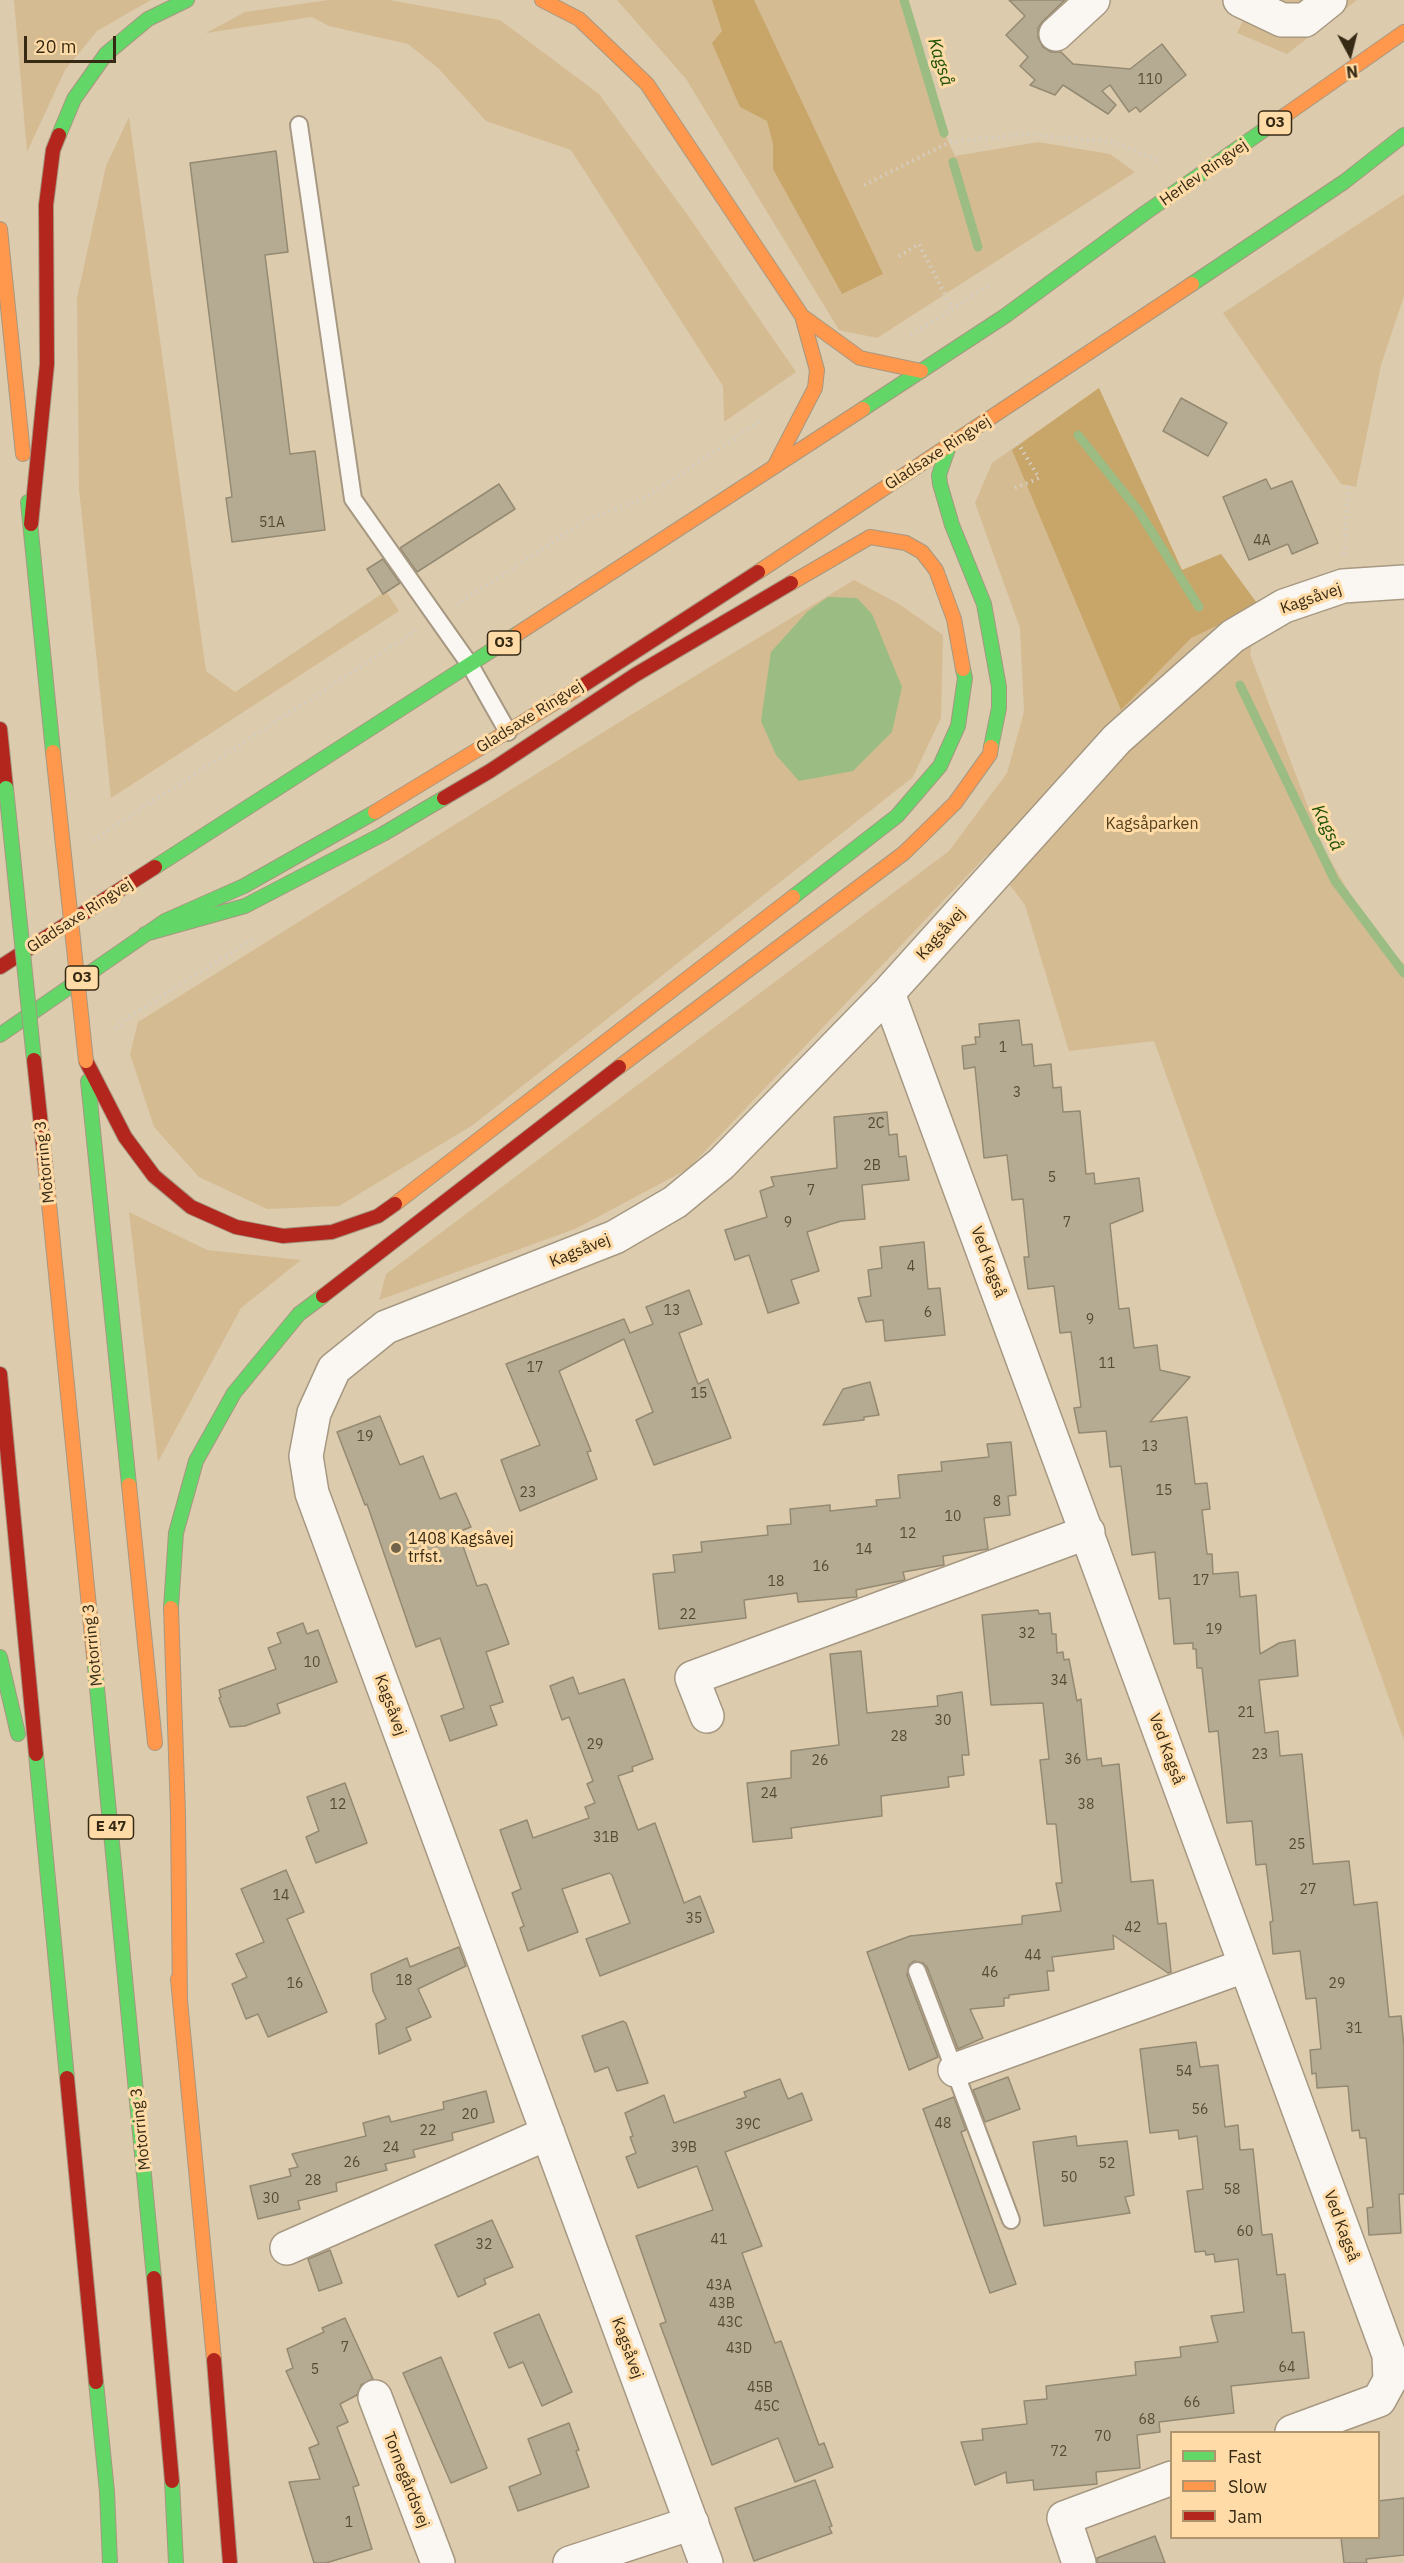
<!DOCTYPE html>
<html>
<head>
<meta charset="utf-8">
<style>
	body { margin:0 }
	#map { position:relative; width:1404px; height:2563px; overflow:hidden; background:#ddcbae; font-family:"IBM Plex Sans",sans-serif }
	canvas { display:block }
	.legend { position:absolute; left:1170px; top:2431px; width:210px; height:108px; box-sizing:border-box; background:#ffdca7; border:2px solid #af956d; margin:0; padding:8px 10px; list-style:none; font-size:18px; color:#372a15 }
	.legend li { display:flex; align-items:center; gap:12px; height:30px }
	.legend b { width:30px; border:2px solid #af956d }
	.north { position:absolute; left:1320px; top:24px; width:60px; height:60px; -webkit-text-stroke:4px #ffdca7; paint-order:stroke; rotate:173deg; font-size:16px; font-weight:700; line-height:24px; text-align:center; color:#372a15 }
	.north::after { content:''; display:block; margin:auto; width:21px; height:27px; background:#372a15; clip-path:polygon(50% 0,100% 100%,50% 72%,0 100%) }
	.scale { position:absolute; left:24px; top:36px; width:92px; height:27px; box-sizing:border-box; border:3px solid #372a15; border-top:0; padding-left:8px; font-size:18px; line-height:21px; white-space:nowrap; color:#372a15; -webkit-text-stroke:4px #ffdca7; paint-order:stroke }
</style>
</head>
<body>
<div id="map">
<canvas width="1404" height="2563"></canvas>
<ul class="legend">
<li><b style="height:8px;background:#63d668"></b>Fast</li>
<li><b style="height:8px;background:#ff974d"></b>Slow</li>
<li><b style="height:8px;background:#b3261e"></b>Jam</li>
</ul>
<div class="north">N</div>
<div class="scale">20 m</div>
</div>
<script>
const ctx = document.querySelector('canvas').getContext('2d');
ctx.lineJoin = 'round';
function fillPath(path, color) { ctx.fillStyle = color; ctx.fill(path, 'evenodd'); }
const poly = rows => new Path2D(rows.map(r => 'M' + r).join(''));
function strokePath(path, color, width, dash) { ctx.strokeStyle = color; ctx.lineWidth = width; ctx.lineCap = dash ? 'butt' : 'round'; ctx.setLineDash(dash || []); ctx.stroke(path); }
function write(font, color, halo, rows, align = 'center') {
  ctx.font = font + ' "IBM Plex Sans",sans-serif'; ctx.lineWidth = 6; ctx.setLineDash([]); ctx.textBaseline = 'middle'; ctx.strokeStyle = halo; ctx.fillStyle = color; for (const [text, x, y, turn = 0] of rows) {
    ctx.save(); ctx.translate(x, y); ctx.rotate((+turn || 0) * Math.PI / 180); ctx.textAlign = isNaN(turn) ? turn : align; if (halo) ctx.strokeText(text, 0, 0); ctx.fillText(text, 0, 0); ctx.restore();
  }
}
fillPath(poly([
	[14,0,151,0,97,31,65,70,27,152],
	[328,0,389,0,500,20,599,94,689,217,796,372,724,422,723,386,571,150,486,121,438,68,408,44,329,26,312,17,206,33,245,12],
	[617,0,905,0,937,117,955,156,1038,142,1110,154,1135,172,877,338,839,330,686,79],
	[1253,0,1357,0,1287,54,1237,33],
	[129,117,206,671,235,692,386,591,399,611,111,798,79,489,77,298,106,166],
	[1404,194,1404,296,1381,365,1356,487,1341,484,1223,313],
	[1099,388,1182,570,1221,554,1259,606,1250,654,1324,849,1370,929,1404,964,1404,1740,1154,1041,1069,1051,1025,905,987,855,688,1169,575,1229,379,1300,386,1274,949,851,1007,773,1024,712,1020,628,975,503,992,463],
	[854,580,899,604,943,635,941,718,913,777,473,1125,339,1206,267,1209,199,1177,154,1127,130,1054,138,1022,634,713],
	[129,1212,207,1250,301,1260,241,1308,158,1462]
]), '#d4bb92');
fillPath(poly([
	[712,0,754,0,883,274,842,294,773,169,773,144,767,121,740,107,712,43,722,31],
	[1099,388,1182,570,1221,554,1259,606,1191,638,1121,710,1012,450]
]), '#c8a66a');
fillPath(poly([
	[828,597,857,598,872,614,902,687,892,732,853,771,799,781,776,755,761,721,771,652,807,612]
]), '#9bbc82');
strokePath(poly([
	[904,0,944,133],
	[953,162,978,247],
	[1078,435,1138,510,1199,607],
	[1240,685,1335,881,1404,973]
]), '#9bbc82', 9);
const building = poly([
	[1009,0,1065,0,1043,21,1038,28,1038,38,1043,47,1051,52,1061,52,1073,64,1130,69,1162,44,1186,75,1140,112,1136,107,1129,112,1110,85,1102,91,1116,105,1108,114,1063,85,1055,95,1030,85,1035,80,1020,66,1028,57,1006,35,1025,16,1009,0],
	[276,151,288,252,265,255,290,454,315,451,325,530,232,542,226,498,232,497,190,163,276,151],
	[1181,398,1227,423,1208,456,1163,431,1181,398],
	[1266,479,1271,489,1292,481,1318,543,1292,554,1288,544,1249,560,1223,497,1266,479],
	[499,484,515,509,417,572,400,548,499,484],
	[383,559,400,583,383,594,367,569,383,559],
	[1019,1020,1022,1045,1032,1044,1034,1066,1051,1064,1053,1088,1061,1087,1063,1112,1080,1111,1086,1174,1094,1173,1095,1184,1139,1178,1143,1211,1110,1224,1119,1309,1129,1308,1134,1348,1157,1345,1160,1370,1190,1377,1150,1422,1187,1417,1195,1484,1207,1483,1210,1509,1202,1510,1207,1554,1212,1554,1213,1574,1238,1572,1240,1597,1256,1595,1260,1654,1279,1643,1295,1640,1298,1676,1259,1680,1265,1733,1278,1731,1280,1756,1302,1754,1313,1864,1349,1861,1354,1905,1377,1902,1389,2017,1401,2016,1404,2047,1404,2194,1399,2194,1401,2233,1369,2235,1367,2208,1373,2207,1366,2138,1360,2138,1359,2130,1352,2131,1348,2086,1317,2088,1316,2073,1312,2074,1310,2050,1321,2049,1316,1998,1306,1999,1300,1951,1273,1954,1270,1922,1273,1921,1266,1864,1256,1865,1252,1821,1227,1823,1218,1731,1209,1732,1202,1668,1197,1668,1196,1649,1193,1649,1193,1643,1174,1644,1170,1598,1159,1599,1155,1552,1132,1555,1121,1466,1110,1467,1106,1431,1079,1433,1074,1408,1081,1407,1071,1332,1060,1333,1054,1286,1028,1289,1024,1257,1029,1257,1023,1199,1012,1200,1007,1155,984,1158,975,1067,964,1069,962,1046,976,1044,975,1037,980,1037,979,1024,1019,1020],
	[887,1112,889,1135,897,1134,899,1157,906,1156,909,1180,862,1185,865,1219,841,1221,807,1232,819,1271,791,1280,799,1303,768,1313,749,1255,735,1260,725,1230,767,1217,760,1191,774,1186,771,1177,837,1168,834,1117,887,1112],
	[924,1242,928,1289,940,1288,945,1335,885,1341,883,1320,866,1322,858,1298,871,1296,868,1270,882,1268,880,1247,924,1242],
	[689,1290,702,1324,679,1333,698,1384,708,1379,731,1438,654,1465,636,1420,653,1412,624,1339,559,1371,591,1451,587,1452,597,1479,520,1511,501,1460,540,1445,506,1364,624,1319,630,1333,653,1324,646,1307,689,1290],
	[870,1382,879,1415,864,1417,864,1420,823,1425,843,1389,870,1382],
	[380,1416,400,1465,423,1456,440,1499,456,1493,471,1527,458,1532,477,1586,485,1584,487,1585,509,1644,486,1652,503,1702,490,1706,497,1725,450,1741,441,1716,464,1708,440,1638,416,1647,367,1504,365,1505,337,1432,380,1416],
	[1011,1442,1016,1495,1008,1496,1010,1515,984,1518,988,1549,943,1556,944,1565,903,1572,905,1580,856,1590,857,1597,798,1602,797,1593,744,1600,746,1618,659,1629,653,1574,675,1572,673,1555,702,1552,701,1542,768,1535,767,1526,791,1524,790,1509,830,1505,830,1511,877,1506,876,1500,900,1498,898,1475,942,1471,941,1462,989,1457,987,1444,1011,1442],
	[1038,1610,1039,1614,1050,1613,1052,1634,1056,1634,1057,1653,1063,1652,1064,1660,1069,1659,1077,1701,1081,1699,1087,1760,1101,1758,1102,1766,1119,1764,1131,1882,1153,1880,1158,1924,1166,1923,1171,1972,1168,1973,1113,1935,1114,1949,1052,1957,1054,1971,1047,1971,1049,1990,1009,1995,1009,1998,1004,1998,1004,2006,970,2009,983,2038,958,2049,927,1967,923,1963,914,1961,909,1965,907,1975,938,2057,909,2070,867,1952,910,1936,1022,1924,1022,1916,1061,1911,1056,1883,1062,1883,1056,1824,1047,1824,1040,1760,1049,1759,1043,1703,991,1705,982,1615,1038,1610],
	[303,1623,307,1634,318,1630,337,1682,277,1704,280,1713,245,1726,230,1727,219,1698,221,1697,219,1690,276,1669,268,1648,281,1643,277,1633,303,1623],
	[861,1651,867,1713,938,1706,937,1696,962,1692,969,1755,962,1755,964,1775,948,1777,949,1787,881,1796,882,1816,791,1828,792,1838,753,1842,747,1783,791,1778,791,1751,839,1745,830,1654,861,1651],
	[573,1677,579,1694,624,1679,653,1759,632,1767,633,1771,618,1776,638,1830,655,1823,684,1903,700,1896,714,1932,600,1976,586,1939,630,1923,612,1875,609,1873,562,1889,578,1932,528,1951,520,1928,524,1926,512,1893,521,1889,500,1830,527,1820,533,1838,589,1818,585,1807,595,1803,587,1784,593,1781,569,1717,562,1720,550,1686,573,1677],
	[345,1783,367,1843,316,1863,306,1837,319,1831,307,1797,345,1783],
	[286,1870,304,1912,287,1919,327,2012,268,2037,258,2014,246,2019,232,1984,247,1977,236,1954,264,1942,241,1889,286,1870],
	[459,1947,466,1966,418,1989,431,2017,406,2028,411,2040,379,2054,376,2024,386,2019,373,1991,371,1974,407,1958,410,1967,459,1947],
	[623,2021,626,2023,648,2083,617,2091,608,2067,595,2072,582,2036,623,2021],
	[1196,2042,1200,2067,1218,2065,1225,2127,1238,2125,1240,2150,1253,2149,1262,2235,1272,2234,1277,2275,1285,2274,1292,2333,1304,2332,1309,2378,1231,2386,1234,2413,1159,2422,1160,2432,1137,2435,1140,2468,1096,2472,1097,2484,1034,2490,1033,2480,1007,2483,1006,2472,975,2485,961,2442,983,2440,982,2429,1027,2424,1024,2401,1047,2399,1046,2386,1136,2375,1135,2362,1181,2357,1180,2347,1218,2342,1211,2316,1244,2312,1238,2259,1215,2262,1214,2254,1206,2255,1205,2251,1195,2252,1187,2191,1203,2189,1197,2136,1179,2139,1178,2130,1150,2133,1140,2049,1196,2042],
	[1008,2077,1020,2109,985,2122,973,2090,1008,2077],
	[780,2079,788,2099,802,2093,812,2120,725,2152,762,2246,742,2253,775,2343,781,2341,819,2445,824,2443,833,2467,795,2482,778,2438,712,2465,660,2324,666,2322,636,2236,713,2210,697,2166,638,2188,626,2157,636,2153,630,2137,633,2136,625,2113,664,2095,674,2123,746,2097,744,2092,780,2079],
	[486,2091,494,2122,452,2133,453,2140,413,2150,415,2157,385,2164,387,2170,336,2183,337,2191,298,2201,300,2209,258,2219,250,2186,291,2176,289,2169,298,2167,292,2154,366,2136,363,2123,389,2116,391,2122,444,2109,443,2102,486,2091],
	[954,2097,966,2130,961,2132,1016,2284,990,2293,923,2109,954,2097],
	[1076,2136,1077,2146,1127,2141,1134,2195,1125,2197,1130,2213,1044,2226,1033,2142,1076,2136],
	[492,2220,513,2267,484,2279,486,2284,458,2297,435,2245,492,2220],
	[330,2250,342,2283,319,2291,308,2259,330,2250],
	[539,2314,572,2392,542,2406,523,2362,509,2368,494,2333,539,2314],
	[345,2318,373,2379,361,2385,357,2395,340,2404,348,2422,337,2427,359,2485,353,2487,372,2549,326,2563,314,2563,289,2482,320,2479,309,2448,319,2444,286,2371,293,2368,287,2349,324,2332,322,2328,345,2318],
	[441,2357,487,2468,451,2483,403,2373,441,2357],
	[569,2423,579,2450,576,2451,589,2487,518,2511,509,2487,541,2474,528,2439,569,2423],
	[815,2480,832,2526,829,2527,832,2533,754,2561,735,2508,815,2480],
	[1404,2498,1404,2555,1366,2559,1367,2563,1344,2563,1341,2538,1378,2538,1378,2501,1404,2498],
	[1155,2536,1165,2563,1097,2563,1097,2558,1155,2536]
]);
fillPath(building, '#b5ab92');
strokePath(building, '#948a72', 1.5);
const lane = poly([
	[299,125,353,499,470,665,508,732],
	[917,1971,1011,2220]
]);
const street = poly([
	[1240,0,1282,20,1305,20,1330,0],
	[1056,34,1093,0],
	[888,993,1389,2355,1390,2380,1379,2400,1292,2432],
	[707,1716,692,1678,1088,1532],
	[955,2070,1244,1966],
	[287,2248,548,2133],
	[375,2397,438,2563],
	[570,2563,692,2523],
	[706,2563,312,1493,306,1456,314,1413,334,1369,386,1327,615,1237,675,1202,721,1164,888,993,1117,739,1233,636,1284,606,1343,586,1404,582],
	[1079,2563,1064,2518,1172,2478]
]);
const fast = poly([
	[59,135,74,99,106,54,148,19,187,0],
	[1192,284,1344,182,1404,135],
	[863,409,1005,316,1145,213,1284,116],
	[949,446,939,475,940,484,952,525,984,604,999,687,999,708,991,747],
	[28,502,53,752],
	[155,867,517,634],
	[793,897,897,816,940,766,958,726,965,678,963,669],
	[145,934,245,906,383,834,444,798],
	[0,1035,165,921,244,886,375,812],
	[88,1081,129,1485],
	[171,1608,176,1533,196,1461,234,1393,299,1314,323,1296],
	[0,1657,18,1734],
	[94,1657,154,2278],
	[36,1754,67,2078],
	[96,2382,107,2492,110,2563],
	[172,2481,176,2563]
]);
const slow = poly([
	[542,0,579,19,647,84,802,316,817,370,815,388,774,467],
	[1284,116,1404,32],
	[0,229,23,454],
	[802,316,860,358,921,371],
	[758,572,1192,284],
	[791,583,870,537,906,543,922,552,936,570,954,619,963,669],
	[517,634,863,409],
	[375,812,579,688],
	[619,1067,904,853,955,803,990,754,991,747],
	[45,1163,94,1657],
	[395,1204,793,897],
	[129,1485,155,1743],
	[171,1608,178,1814,180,2002],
	[178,1979,214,2360]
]);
const jam = poly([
	[31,524,47,364,46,205,53,150,59,135],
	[579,688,758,572],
	[0,729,6,788],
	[444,798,490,771,635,675,791,583],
	[0,967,155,867],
	[86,1061,125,1137,154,1176,191,1207,236,1227,283,1236,332,1232,378,1216,395,1204],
	[323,1296,619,1067],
	[0,1374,36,1754],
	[67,2078,96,2382],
	[154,2278,172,2481],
	[214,2360,230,2563]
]);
strokePath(lane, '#a69881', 20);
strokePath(street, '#a69881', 36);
strokePath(fast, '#a69881', 16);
strokePath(slow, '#a69881', 16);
strokePath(jam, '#a69881', 16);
strokePath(poly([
	[864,185,950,142,1027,134,1112,142,1154,158,1159,164],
	[899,256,919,244,952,308],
	[911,335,988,286],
	[1015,488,1039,478,1016,440],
	[1344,554,1348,485],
	[456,605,588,519,643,499,759,422],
	[93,840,417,630],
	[115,1028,136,1012,255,938]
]), '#d4cec5', 4, [1.5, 4.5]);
strokePath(lane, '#faf7f3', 16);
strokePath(street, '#faf7f3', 33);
strokePath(fast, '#63d668', 14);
strokePath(slow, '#ff974d', 14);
strokePath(jam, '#b3261e', 14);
const fastBridge = poly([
	[6,788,34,1060]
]);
const slowBridge = poly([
	[53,752,86,1061]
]);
const jamBridge = poly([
	[34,1060,45,1163]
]);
strokePath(fastBridge, '#a69881', 16, []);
strokePath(slowBridge, '#a69881', 16, []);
strokePath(jamBridge, '#a69881', 16, []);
strokePath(fastBridge, '#63d668', 14);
strokePath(slowBridge, '#ff974d', 14);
strokePath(jamBridge, '#b3261e', 14);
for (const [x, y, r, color] of [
	[396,1548,6,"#71624b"]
]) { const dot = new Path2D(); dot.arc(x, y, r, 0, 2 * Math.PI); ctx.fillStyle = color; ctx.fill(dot); strokePath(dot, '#ffdca7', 2); }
write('14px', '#564a34', null, [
	["110",1150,80],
	["51A",272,523],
	["4A",1262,541],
	["1",1003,1048],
	["3",1017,1093],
	["2C",876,1124],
	["2B",872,1166],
	["5",1052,1178],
	["7",811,1191],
	["9",788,1223],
	["7",1067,1223],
	["4",911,1267],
	["13",672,1311],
	["6",928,1313],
	["9",1090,1320],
	["11",1107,1364],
	["17",535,1368],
	["15",699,1394],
	["19",365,1437],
	["13",1150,1447],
	["15",1164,1491],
	["23",528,1493],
	["8",997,1502],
	["10",953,1517],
	["12",908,1534],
	["14",864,1550],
	["16",821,1567],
	["17",1201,1581],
	["18",776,1582],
	["22",688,1615],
	["19",1214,1630],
	["32",1027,1634],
	["10",312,1663],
	["34",1059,1681],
	["21",1246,1713],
	["30",943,1721],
	["28",899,1737],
	["29",595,1745],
	["23",1260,1755],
	["36",1073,1760],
	["26",820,1761],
	["24",769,1794],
	["12",338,1805],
	["38",1086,1805],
	["31B",606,1838],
	["25",1297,1845],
	["27",1308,1890],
	["14",281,1896],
	["35",694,1919],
	["42",1133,1928],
	["44",1033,1956],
	["46",990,1973],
	["18",404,1981],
	["16",295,1984],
	["29",1337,1984],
	["31",1354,2029],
	["54",1184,2072],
	["56",1200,2110],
	["20",470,2115],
	["48",943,2124],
	["39C",748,2125],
	["22",428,2131],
	["24",391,2148],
	["39B",684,2148],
	["26",352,2163],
	["52",1107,2164],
	["50",1069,2178],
	["28",313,2181],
	["58",1232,2190],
	["30",271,2199],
	["60",1245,2232],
	["41",719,2240],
	["32",484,2245],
	["43A",719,2286],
	["43B",722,2304],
	["43C",730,2323],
	["7",345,2348],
	["43D",739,2349],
	["64",1287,2368],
	["5",315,2370],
	["45B",760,2388],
	["66",1192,2403],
	["45C",767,2407],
	["68",1147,2420],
	["70",1103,2437],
	["72",1059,2452],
	["1",349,2523]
]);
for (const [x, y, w] of [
	[1275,123,33],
	[504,643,33],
	[82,978,33],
	[111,1827,45]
]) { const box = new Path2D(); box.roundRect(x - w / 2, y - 12, w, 24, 4.5); ctx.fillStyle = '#ffdca7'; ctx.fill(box); strokePath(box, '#372a15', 1.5); }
write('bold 15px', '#372a15', null, [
	["O3",1275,123],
	["O3",504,643],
	["O3",82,978],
	["E 47",111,1827]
]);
write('16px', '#372a15', '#ffdca7', [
	["Herlev Ringvej",1204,173,-35],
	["Gladsaxe Ringvej",938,453,-33],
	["Kagsåvej",1311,599,-19],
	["Gladsaxe Ringvej",530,717,-32],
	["Gladsaxe Ringvej",80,916,-33],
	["Kagsåvej",941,934,-48],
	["Motorring 3",45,1162,-96],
	["Kagsåvej",580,1251,-22],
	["Ved Kagså",988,1262,70],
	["Motorring 3",93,1645,-96],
	["Kagsåvej",390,1705,70],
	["Ved Kagså",1166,1749,70],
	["Motorring 3",141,2129,-96],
	["Ved Kagså",1341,2226,70],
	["Kagsåvej",627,2348,70],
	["Tornegårdsvej",406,2480,69]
]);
write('16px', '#543f1d', '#ffdca7', [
	["Kagsåparken",1152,824]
]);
write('16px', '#372a15', '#ffdca7', [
	["1408 Kagsåvej",408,1539],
	["trfst.",408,1557]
], 'left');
write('italic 18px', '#1c5004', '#ffdca7', [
	["Kagså",940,62,73],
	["Kagså",1327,828,64]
]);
</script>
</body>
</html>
